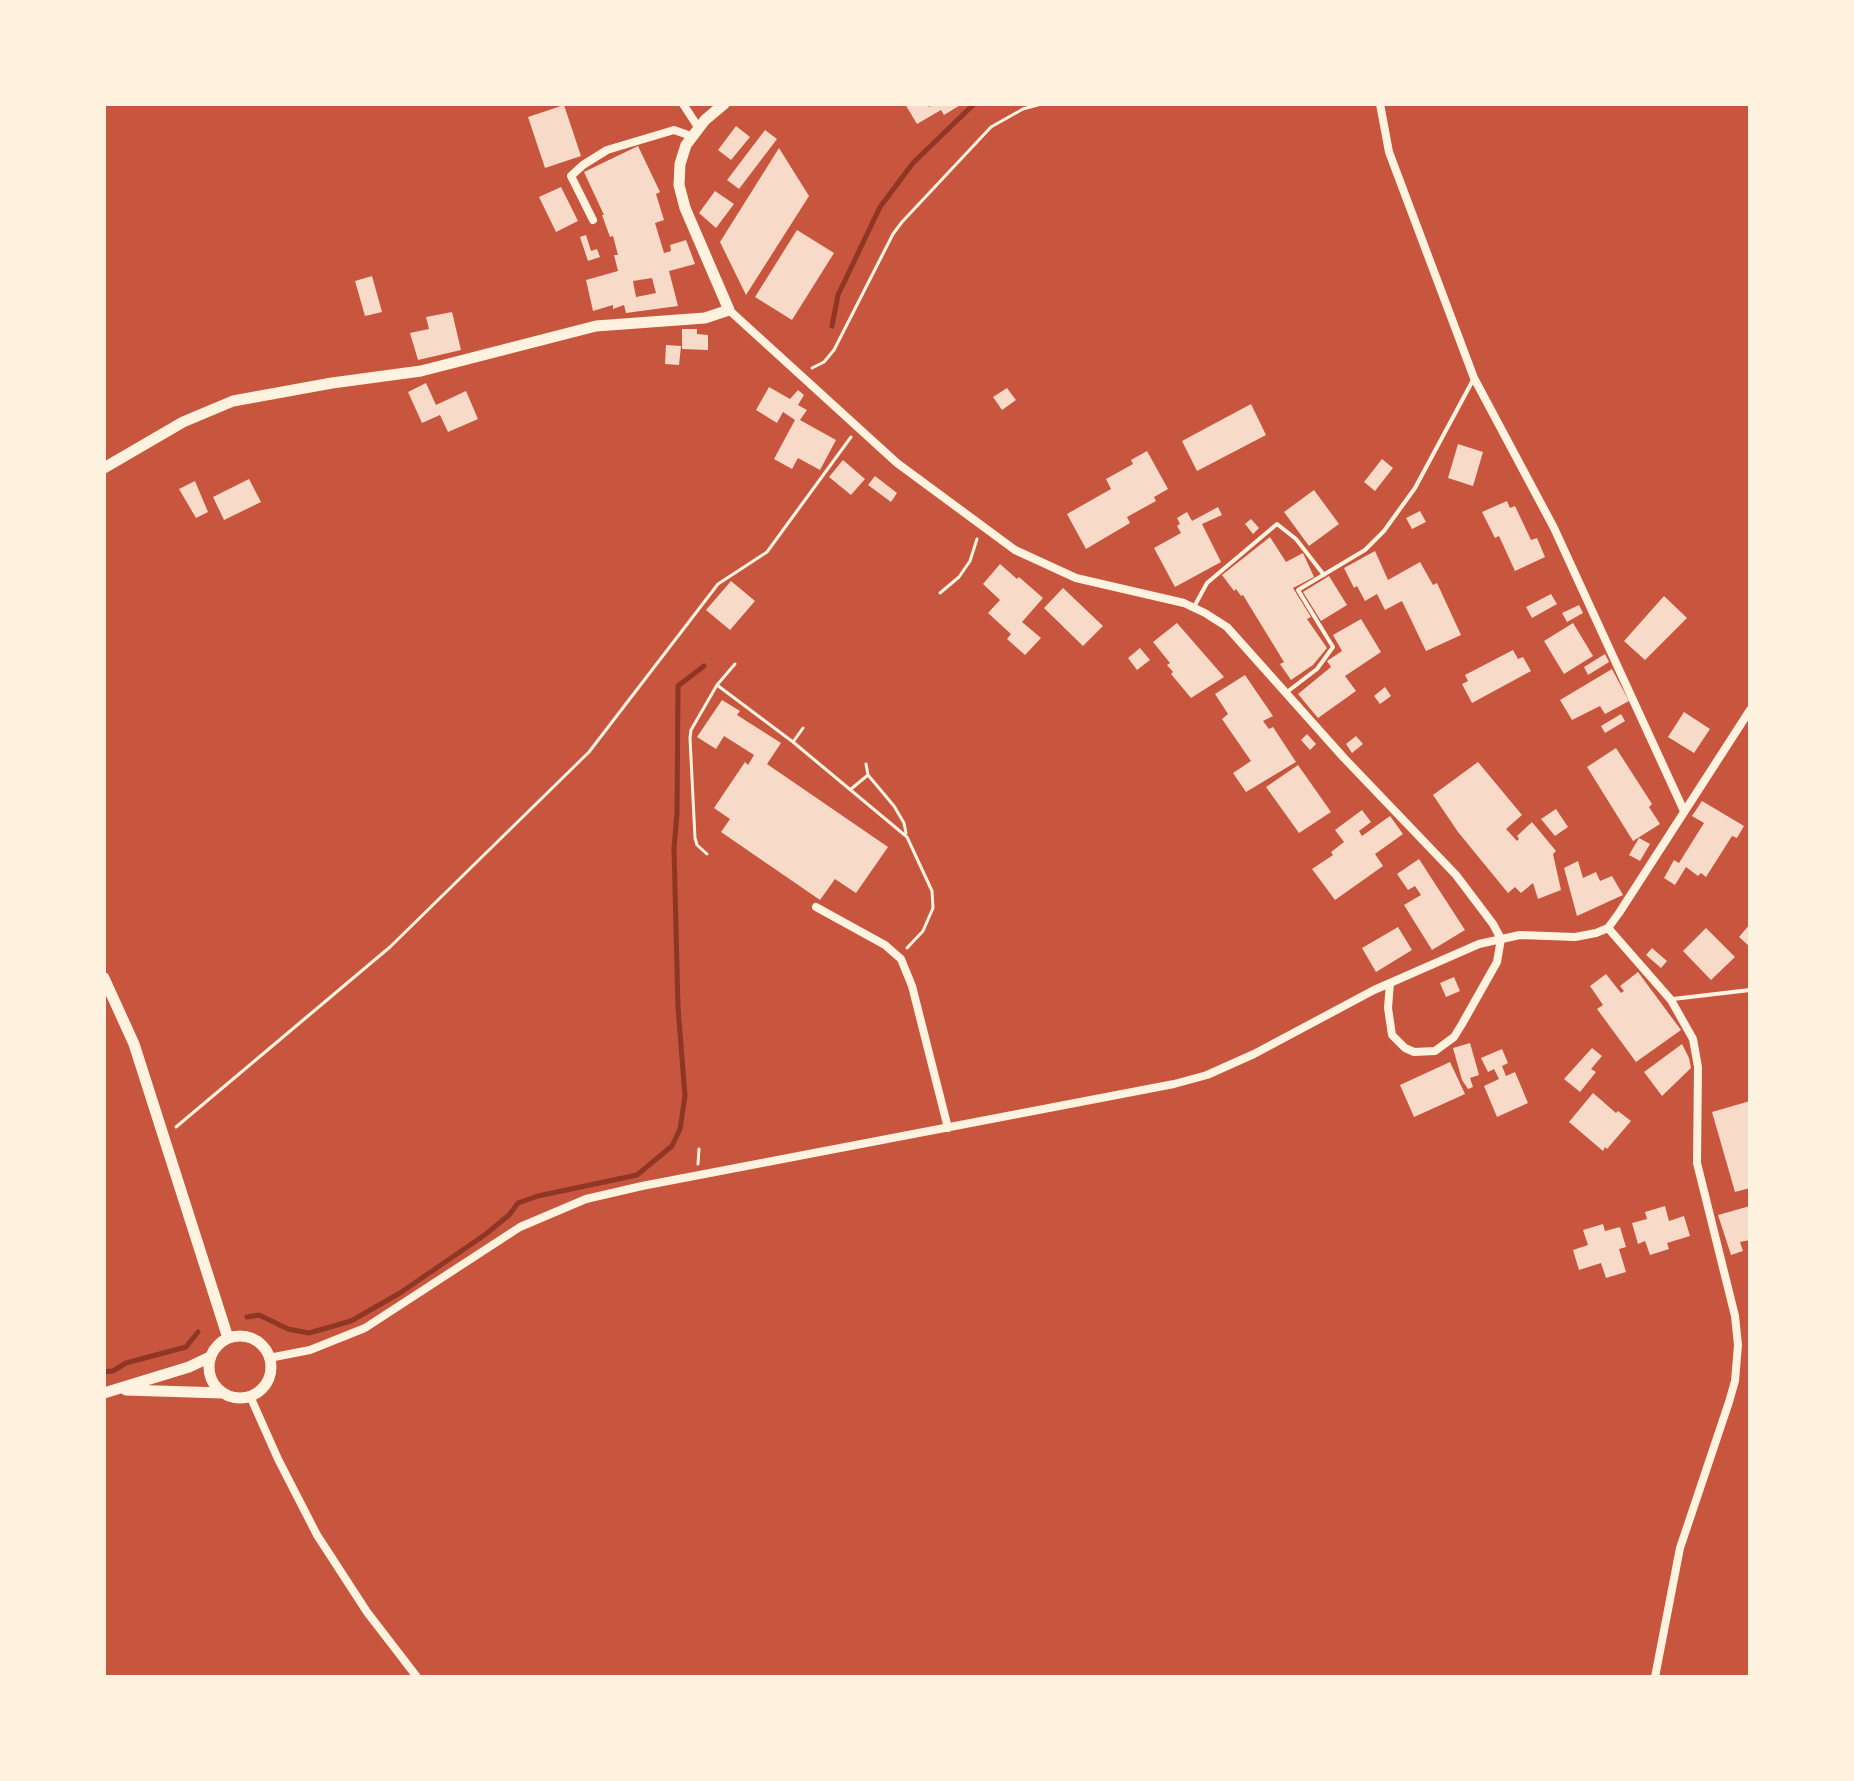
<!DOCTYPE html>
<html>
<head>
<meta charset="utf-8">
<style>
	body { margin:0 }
	#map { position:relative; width:1854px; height:1781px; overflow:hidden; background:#c8553d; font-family:"Fira Sans Condensed",sans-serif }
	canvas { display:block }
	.frame { position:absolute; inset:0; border:106px solid #fff3e0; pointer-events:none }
</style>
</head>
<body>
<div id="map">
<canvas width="1854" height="1781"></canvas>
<div class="frame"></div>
</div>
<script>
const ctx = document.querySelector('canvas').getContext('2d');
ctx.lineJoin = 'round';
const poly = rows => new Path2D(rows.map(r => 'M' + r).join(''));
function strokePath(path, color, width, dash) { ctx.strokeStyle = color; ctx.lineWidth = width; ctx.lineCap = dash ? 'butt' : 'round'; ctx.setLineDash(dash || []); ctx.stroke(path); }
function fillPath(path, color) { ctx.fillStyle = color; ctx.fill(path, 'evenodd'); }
strokePath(poly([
	[832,326,838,295,880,207,913,163,974,104],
	[247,1317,259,1315,288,1329,309,1333,351,1321,400,1293,486,1234,509,1215,518,1203,538,1196,637,1175,672,1146,680,1129,685,1096,678,1007,674,848,677,814,678,686,704,666],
	[104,1372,113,1371,126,1363,186,1347,198,1332]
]), '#8f3625', 5);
fillPath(poly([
	[905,104,928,104,929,107,934,104,962,104,944,115,941,110,917,124],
	[564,105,581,156,545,168,528,117],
	[736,126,750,137,731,160,718,150],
	[765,130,777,139,739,189,727,180],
	[638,146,660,192,656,194,664,220,655,223,664,253,671,251,670,245,686,240,695,264,669,271,678,306,626,313,624,305,613,309,613,305,593,311,586,280,618,271,614,255,618,255,613,236,610,237,602,215,604,215,584,172],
	[652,278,656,293,636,297,633,281],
	[779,148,809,196,746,295,720,242],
	[561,187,578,221,556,232,539,197],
	[715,191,734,204,716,228,699,213],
	[797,230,834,253,792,320,755,297],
	[586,235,591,251,597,249,600,257,588,261,580,237],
	[372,276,382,312,365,316,355,281],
	[452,312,461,350,418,360,410,333,429,329,426,317],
	[682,329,697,329,697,334,708,335,708,350,682,349],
	[666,345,681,346,679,365,665,364],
	[426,383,436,405,466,391,478,419,448,432,440,415,422,423,408,392],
	[769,387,790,399,798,390,804,395,798,405,807,410,800,420,836,440,820,470,798,458,792,469,774,459,795,420,783,412,777,423,756,410],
	[1007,388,1016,400,1002,410,993,397],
	[1251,404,1266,435,1197,471,1182,441],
	[1458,444,1483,452,1473,486,1448,478],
	[1147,451,1168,489,1154,497,1156,501,1127,517,1130,523,1086,549,1067,514,1111,489,1106,479,1133,464,1131,460],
	[1382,459,1393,468,1375,491,1364,482],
	[843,460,865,479,851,495,829,477],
	[875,476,897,493,891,502,868,485],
	[249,479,261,502,224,520,213,497],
	[195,481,208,512,196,518,179,489],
	[1314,490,1339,524,1309,546,1284,512],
	[1507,501,1510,508,1515,506,1531,540,1537,538,1545,557,1515,571,1499,536,1495,538,1482,512],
	[1218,507,1222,515,1202,524,1221,562,1175,587,1154,548,1181,533,1177,526,1180,524,1177,518,1187,512,1192,521],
	[1420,511,1426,522,1412,529,1406,518],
	[1251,519,1259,528,1253,534,1245,524],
	[1270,537,1286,562,1303,553,1314,577,1293,588,1311,617,1307,619,1327,648,1313,665,1291,680,1280,664,1284,662,1243,595,1241,596,1236,589,1234,591,1222,575],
	[1375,551,1388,580,1420,562,1433,585,1437,583,1461,635,1426,651,1402,601,1385,610,1377,594,1365,601,1357,586,1354,588,1344,568],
	[1000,564,1017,579,1019,577,1043,598,1022,622,1041,638,1025,655,1007,639,1011,634,988,613,1000,600,983,584],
	[1329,576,1347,605,1321,621,1303,592],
	[731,581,755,601,730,630,706,610],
	[1063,588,1103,626,1083,646,1044,608],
	[1551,594,1557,604,1532,618,1526,607],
	[1664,596,1687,618,1645,660,1624,641],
	[1579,605,1583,613,1567,622,1562,613],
	[1361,619,1381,652,1345,676,1356,691,1318,718,1298,694,1331,667,1327,661,1342,651,1333,635],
	[1177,623,1224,677,1191,698,1171,674,1173,672,1167,665,1170,663,1153,642],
	[1573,623,1593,656,1564,674,1544,641],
	[1140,648,1150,660,1137,670,1128,658],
	[1513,650,1518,659,1523,657,1531,671,1472,703,1462,684,1468,681,1465,675],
	[1605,654,1609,662,1588,675,1584,667],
	[1612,669,1629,701,1605,714,1600,706,1572,720,1560,700],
	[1245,675,1273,716,1263,721,1269,729,1273,727,1296,762,1246,792,1233,773,1251,761,1222,719,1228,714,1215,694],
	[1385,687,1391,696,1380,704,1374,696],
	[722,700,740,711,737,715,781,743,767,764,888,847,856,893,835,879,820,900,721,832,730,819,714,808,745,762,748,765,754,755,724,736,716,749,697,737],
	[1684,712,1710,729,1694,753,1668,737],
	[1621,714,1625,721,1605,733,1601,726],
	[1307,734,1316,744,1310,750,1301,740],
	[1356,736,1363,744,1352,753,1346,744],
	[1616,748,1652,804,1649,807,1660,824,1633,841,1587,767],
	[1478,762,1522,815,1506,829,1517,841,1519,839,1517,836,1532,822,1556,851,1553,854,1561,890,1538,899,1533,883,1521,893,1515,887,1508,893,1458,832,1433,795],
	[1298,765,1331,812,1299,833,1266,787],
	[1702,801,1744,826,1737,838,1732,836,1706,877,1701,873,1698,876,1686,867,1675,885,1664,878,1674,860,1679,863,1704,823,1692,816],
	[1556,809,1568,827,1555,836,1541,819],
	[1362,810,1371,822,1359,831,1362,836,1390,816,1403,834,1375,854,1383,866,1335,900,1312,869,1333,855,1331,852,1344,842,1335,830],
	[1639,838,1650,844,1640,861,1629,855],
	[1419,859,1465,930,1432,950,1404,905,1421,895,1415,886,1408,890,1397,874],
	[1578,861,1583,878,1596,872,1600,881,1612,876,1623,895,1577,916,1564,868],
	[1750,924,1750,947,1739,937],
	[1398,927,1412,950,1376,972,1362,948],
	[1706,928,1735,957,1711,980,1683,951],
	[1652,948,1667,961,1661,968,1646,955],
	[1638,972,1681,1030,1636,1062,1597,1009,1603,1005,1590,986,1606,974,1621,993,1624,991,1620,986],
	[1454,977,1460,991,1446,997,1440,983],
	[1470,1043,1479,1075,1470,1078,1473,1087,1468,1089,1462,1080,1453,1048],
	[1682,1044,1689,1058,1691,1068,1662,1096,1644,1072],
	[1592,1048,1602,1056,1591,1069,1596,1072,1580,1092,1564,1079],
	[1502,1049,1508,1063,1502,1066,1506,1076,1515,1072,1528,1103,1497,1117,1484,1086,1499,1079,1494,1069,1488,1072,1481,1058],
	[1450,1062,1465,1094,1414,1117,1400,1085],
	[1593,1093,1616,1113,1618,1111,1631,1121,1607,1149,1605,1147,1603,1151,1569,1122],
	[1750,1101,1750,1188,1735,1192,1712,1112],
	[1665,1206,1669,1221,1684,1216,1690,1236,1667,1243,1669,1249,1650,1255,1645,1241,1638,1244,1632,1223,1647,1219,1645,1212],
	[1750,1206,1750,1240,1740,1242,1743,1251,1731,1255,1718,1215],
	[1603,1224,1605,1231,1620,1227,1626,1247,1619,1249,1626,1272,1606,1278,1601,1263,1579,1270,1573,1250,1588,1245,1583,1230]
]), '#f7dbc8');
strokePath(poly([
	[812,368,824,362,834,350,893,234,902,222,991,127,1023,109,1041,104],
	[940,593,959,577,970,561,977,539],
	[717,685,735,664],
	[793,742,803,728],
	[866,764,868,775],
	[851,789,868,775,894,806,904,823,906,833],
	[707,854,697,845,695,838,690,738,691,730,717,685,793,742,907,837,932,891,933,908,923,931,907,948],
	[176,1127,390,947,589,752,718,584,767,552,851,437],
	[698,1164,699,1149]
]), '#fff3e0', 3);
strokePath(poly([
	[1194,607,1207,583,1277,524,1296,539,1324,575],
	[1287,692,1317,669,1333,647,1298,590,1365,550,1384,531,1415,488,1473,380],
	[1673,999,1750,990]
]), '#fff3e0', 4);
strokePath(poly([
	[683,104,698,127],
	[1380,104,1389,152,1474,378,1554,528,1684,811],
	[593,220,571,176,583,165,607,150,674,130,691,136],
	[729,310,897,463,1015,550,1076,578,1184,603,1205,613,1227,627,1344,758,1456,875,1493,924,1501,939],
	[816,907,885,945,901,959,912,986,948,1128],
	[1608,928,1671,1000,1693,1039,1698,1067,1697,1163,1735,1316,1738,1345,1735,1381,1729,1402,1680,1548,1655,1677],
	[1390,983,1388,1008,1392,1035,1405,1048,1414,1052,1435,1051,1454,1037,1462,1024,1497,962,1501,939],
	[269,1358,310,1350,365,1328,520,1227,586,1199,642,1186,1174,1084,1207,1075,1254,1054,1374,990,1479,944,1520,935,1575,937,1596,933,1608,928,1619,913,1750,710],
	[250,1396,278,1459,317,1535,367,1612,417,1677]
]), '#fff3e0', 8);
strokePath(poly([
	[104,468,183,422,233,401,332,383,421,371,596,326,705,318,729,310,685,208,679,185,680,164,686,145,705,120,724,104],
	[104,978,134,1044,228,1338],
	'209 1367a31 31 0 1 1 62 0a31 31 0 1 1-62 0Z',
	[126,1390,222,1393],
	[104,1393,189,1367,210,1357]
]), '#fff3e0', 11);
</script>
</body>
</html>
